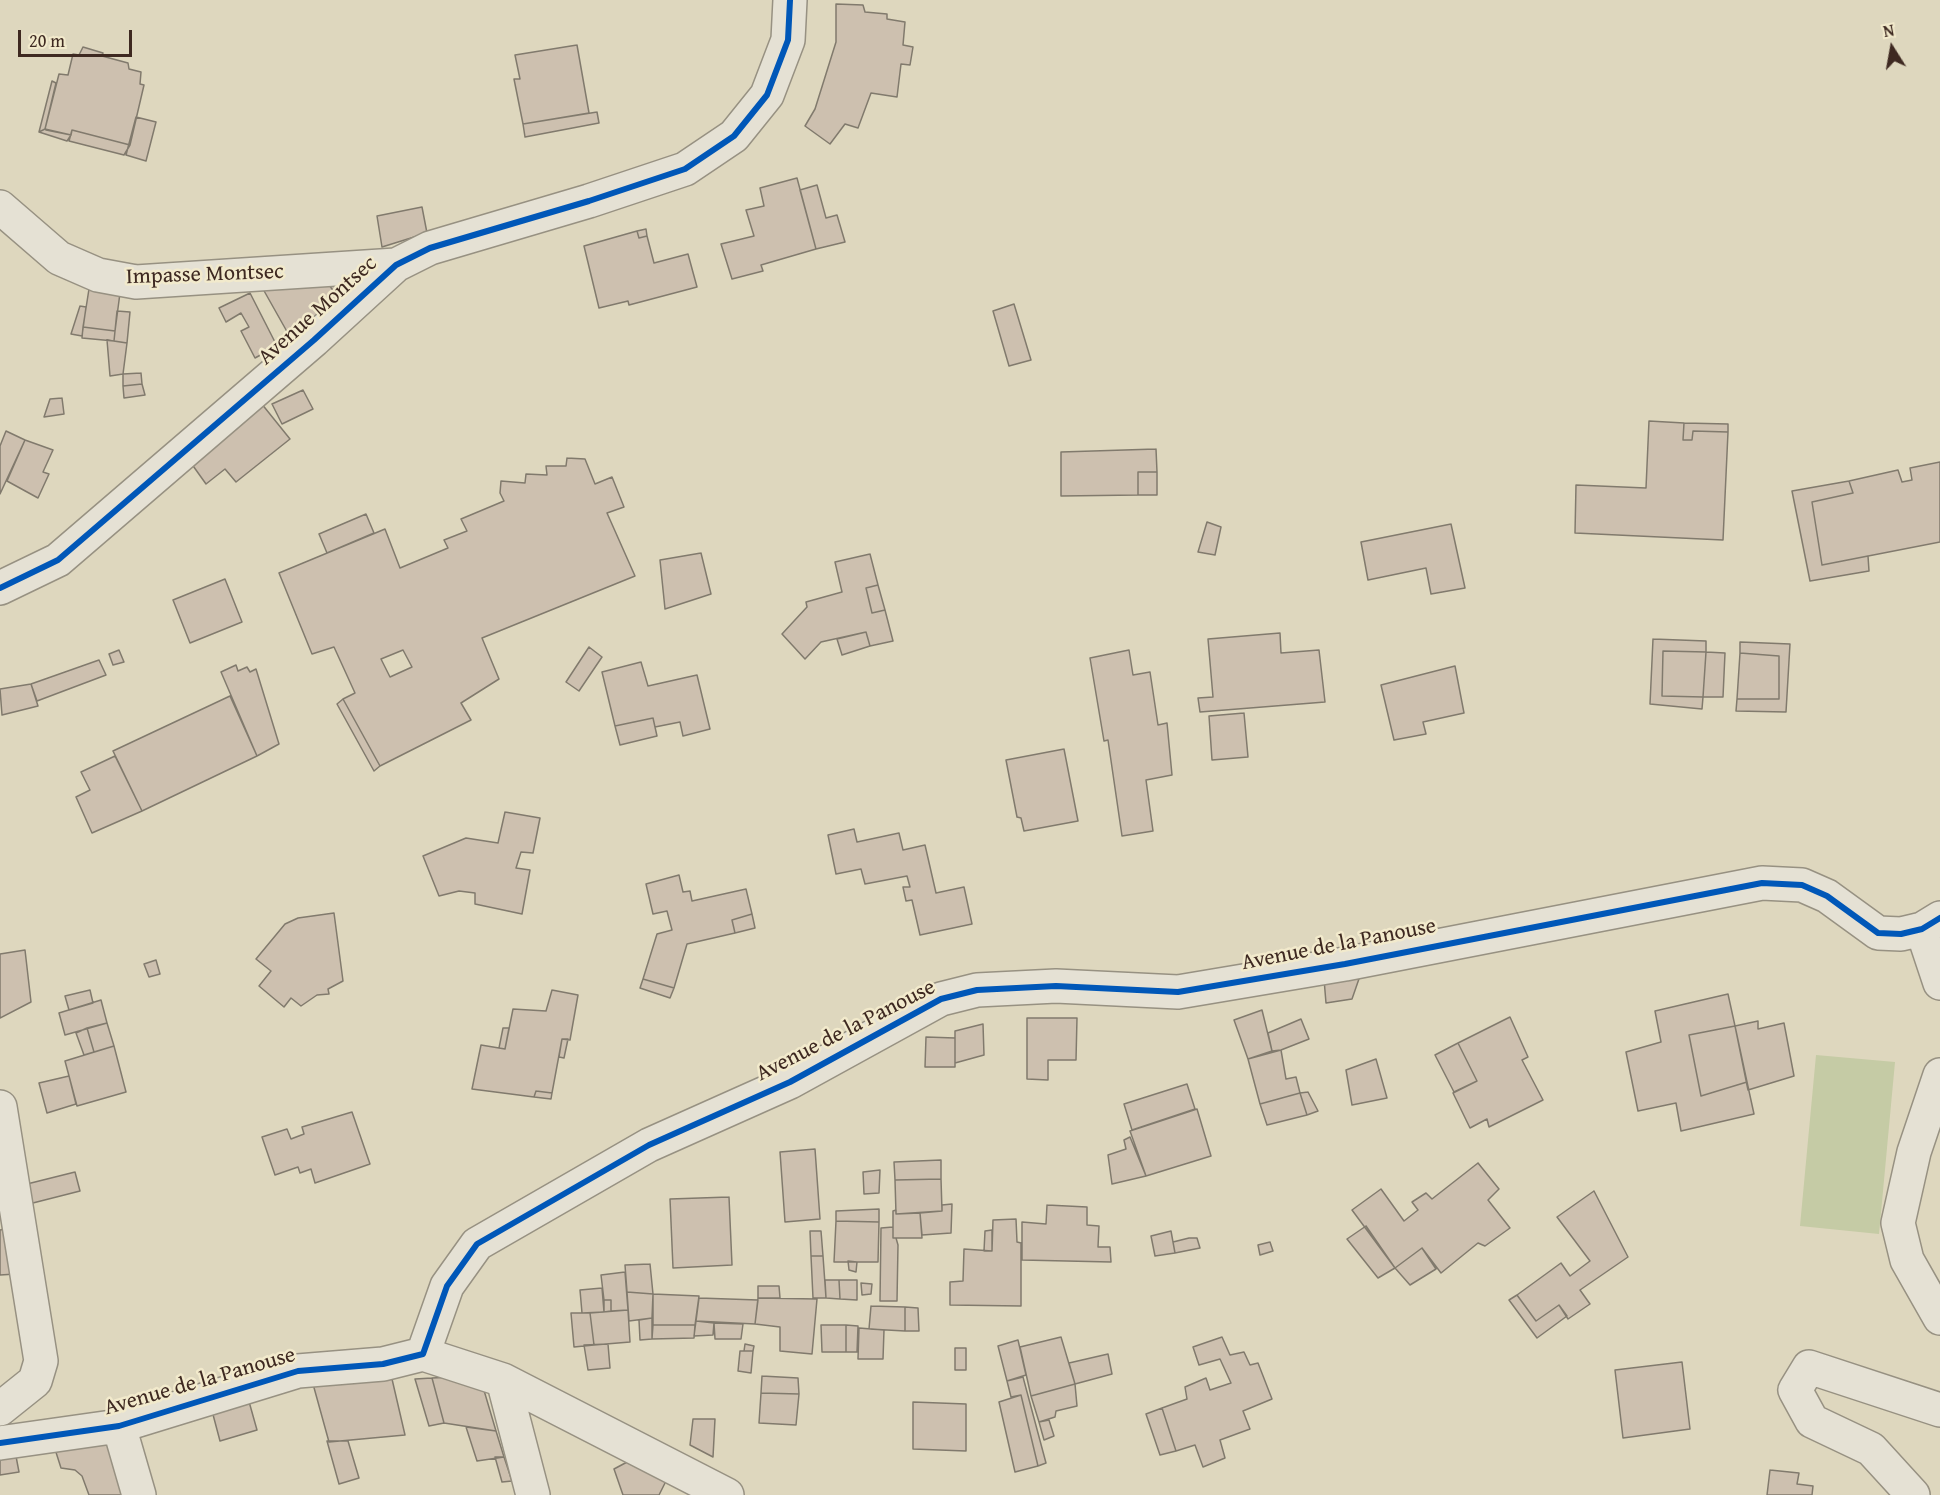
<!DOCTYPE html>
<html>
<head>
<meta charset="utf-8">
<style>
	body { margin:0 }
	#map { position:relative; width:1940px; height:1495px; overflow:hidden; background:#ded7be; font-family:"Gentium Book Plus",serif }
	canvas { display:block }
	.north { position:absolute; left:1862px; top:18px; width:60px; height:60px; -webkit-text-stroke:4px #f2eacc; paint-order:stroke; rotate:349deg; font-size:16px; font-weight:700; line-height:24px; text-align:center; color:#3e2921 }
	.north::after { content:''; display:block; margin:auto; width:21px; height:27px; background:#3e2921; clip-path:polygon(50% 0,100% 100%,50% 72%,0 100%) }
	.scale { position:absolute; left:18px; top:30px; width:114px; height:27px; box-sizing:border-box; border:3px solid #3e2921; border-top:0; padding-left:8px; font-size:18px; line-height:21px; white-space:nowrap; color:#3e2921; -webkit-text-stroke:4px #f2eacc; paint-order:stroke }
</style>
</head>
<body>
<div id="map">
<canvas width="1940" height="1495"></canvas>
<div class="north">N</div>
<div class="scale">20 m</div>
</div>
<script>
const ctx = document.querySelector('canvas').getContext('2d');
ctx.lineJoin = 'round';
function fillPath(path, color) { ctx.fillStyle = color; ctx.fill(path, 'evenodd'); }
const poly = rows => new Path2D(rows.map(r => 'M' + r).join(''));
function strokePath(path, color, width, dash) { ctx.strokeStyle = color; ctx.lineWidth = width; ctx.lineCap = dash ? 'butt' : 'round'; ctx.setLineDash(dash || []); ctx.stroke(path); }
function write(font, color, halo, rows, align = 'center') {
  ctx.font = font + ' "Gentium Book Plus",serif'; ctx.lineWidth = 5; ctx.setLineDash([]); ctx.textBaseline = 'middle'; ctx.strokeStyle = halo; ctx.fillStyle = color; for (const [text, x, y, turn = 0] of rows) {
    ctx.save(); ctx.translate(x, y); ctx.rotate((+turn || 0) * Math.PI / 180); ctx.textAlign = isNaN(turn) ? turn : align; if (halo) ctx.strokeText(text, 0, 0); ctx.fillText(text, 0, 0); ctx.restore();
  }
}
fillPath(poly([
	[1816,1055,1895,1062,1879,1234,1800,1226]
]), '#c5cba5');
const building = poly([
	[836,4,863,5,865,12,887,14,887,19,905,22,903,45,913,47,910,65,901,64,897,97,871,93,858,128,845,124,830,144,805,126,815,109,836,42,836,4],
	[577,45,589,113,523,124,514,79,520,79,515,55,577,45],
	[83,47,103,53,102,56,128,63,129,69,141,72,140,84,144,85,130,145,72,130,71,135,45,129,59,74,68,75,73,54,79,55,83,47],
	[52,81,56,83,45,129,39,132,52,81],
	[597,112,599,123,525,137,523,124,597,112],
	[136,117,156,122,146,161,126,155,136,117],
	[45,129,46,130,71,135,67,141,39,132,45,129],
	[72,130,130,145,124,155,69,141,72,130],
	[797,178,816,249,761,265,763,271,732,279,721,244,754,236,746,210,764,206,760,188,797,178],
	[817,185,826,218,837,215,845,242,816,249,800,190,817,185],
	[422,207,427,233,382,247,377,216,422,207],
	[646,229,647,236,639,238,637,231,646,229],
	[637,231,639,238,647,236,654,263,688,254,697,287,629,305,628,301,599,308,584,246,637,231],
	[356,281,342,303,327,282,356,281],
	[327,282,342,303,294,344,263,289,327,282],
	[89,289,120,293,115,331,83,327,89,289],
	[250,293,277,346,255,358,241,331,249,327,241,313,226,322,219,308,250,293],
	[1014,304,1031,360,1009,366,993,311,1014,304],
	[80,306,86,307,82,336,71,334,80,306],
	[117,311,130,312,127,343,114,341,117,311],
	[83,327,115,331,114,341,82,338,83,327],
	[107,340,127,343,123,374,110,376,107,340],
	[141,373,142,384,123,386,123,374,141,373],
	[142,384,145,395,124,398,123,386,142,384],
	[303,390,313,409,282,424,272,404,303,390],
	[62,398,64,414,44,417,50,399,62,398],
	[261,403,290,439,236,482,225,469,206,484,191,463,261,403],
	[1649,421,1684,423,1683,440,1692,440,1693,431,1728,432,1723,540,1575,533,1576,485,1646,488,1649,421],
	[1684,423,1728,424,1728,432,1693,431,1692,440,1683,440,1684,423],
	[6,431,25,440,0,494,0,446,6,431],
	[25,440,53,450,43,472,49,474,38,498,7,481,25,440],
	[1156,449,1157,472,1138,472,1138,495,1061,496,1061,452,1156,449],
	[567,458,585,459,595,484,612,477,624,507,607,513,635,576,482,638,499,679,461,703,471,720,380,766,343,699,355,693,334,647,312,654,279,573,385,529,400,568,448,548,444,540,467,531,461,519,504,501,500,493,501,481,525,483,526,474,547,475,546,466,566,466,567,458],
	[403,650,412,667,390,677,381,659,403,650],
	[1940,462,1940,542,1822,565,1812,502,1853,493,1849,481,1898,470,1902,482,1912,480,1910,468,1940,462],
	[1138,472,1157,472,1157,495,1138,495,1138,472],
	[1849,481,1853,493,1812,502,1822,565,1868,556,1869,571,1810,581,1792,491,1849,481],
	[366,514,374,533,327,553,319,534,366,514],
	[1207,522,1221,527,1215,555,1198,552,1207,522],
	[1451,524,1465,588,1431,594,1426,568,1368,580,1361,542,1451,524],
	[701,553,711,594,665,609,660,560,701,553],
	[870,554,878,585,866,588,872,613,885,610,893,641,870,646,866,632,821,642,805,659,782,634,807,607,806,602,842,592,835,562,870,554],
	[225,579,242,622,190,643,173,600,225,579],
	[878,585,885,610,872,613,866,588,878,585],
	[866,632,870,646,842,655,837,639,866,632],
	[1280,633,1281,653,1319,650,1325,702,1200,712,1198,698,1213,697,1208,639,1280,633],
	[1653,639,1706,641,1706,652,1663,651,1662,696,1703,697,1702,709,1650,704,1653,639],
	[1740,642,1790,644,1786,712,1736,711,1737,699,1779,699,1779,656,1740,653,1740,642],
	[589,647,602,657,579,691,566,682,589,647],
	[119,650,124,662,113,665,109,654,119,650],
	[1129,650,1133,675,1150,672,1158,725,1167,723,1172,775,1146,780,1153,831,1122,836,1108,740,1104,741,1090,658,1129,650],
	[1663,651,1706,652,1703,697,1662,696,1663,651],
	[1706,652,1725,653,1723,697,1703,697,1706,652],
	[1740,653,1779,656,1779,699,1737,699,1740,653],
	[99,660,106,675,37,701,31,684,99,660],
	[641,662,648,686,697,675,710,729,683,736,680,722,655,727,653,718,615,726,602,672,641,662],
	[236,665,238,671,247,667,250,672,256,669,279,744,257,756,221,672,236,665],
	[1455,666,1464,713,1423,722,1426,734,1394,740,1381,685,1455,666],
	[31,684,38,706,2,715,0,689,31,684],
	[230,696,257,756,142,811,113,751,230,696],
	[343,699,380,766,374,771,337,704,343,699],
	[1244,713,1248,757,1212,760,1209,716,1244,713],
	[653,718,657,736,620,745,615,726,653,718],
	[1064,749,1078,821,1024,831,1021,818,1017,817,1006,760,1064,749],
	[115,756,142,811,92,833,76,797,90,790,81,772,115,756],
	[505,812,540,818,533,853,521,852,516,868,530,870,522,914,475,904,475,893,459,891,439,896,423,856,466,838,498,843,505,812],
	[854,829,857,842,899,833,903,850,925,845,936,893,964,887,972,924,920,935,912,900,906,901,903,887,910,887,907,876,865,884,861,869,836,874,828,835,854,829],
	[679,875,683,892,690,891,692,901,746,889,752,914,732,920,735,933,687,944,674,988,643,979,657,934,672,930,667,911,653,914,646,884,679,875],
	[334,913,343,981,328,989,329,994,317,995,301,1006,291,998,284,1007,259,986,271,971,256,959,285,924,298,918,334,913],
	[752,914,755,928,735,933,732,920,752,914],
	[25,950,31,1002,0,1018,0,954,25,950],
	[156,960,160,974,149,977,144,964,156,960],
	[1361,973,1352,999,1326,1003,1324,979,1361,973],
	[643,979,674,988,670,998,640,988,643,979],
	[90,990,93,1003,69,1010,65,996,90,990],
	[552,990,578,995,570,1040,562,1039,552,1093,536,1091,534,1097,472,1089,481,1045,505,1049,513,1009,546,1011,552,990],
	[1728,994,1735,1026,1689,1035,1701,1096,1747,1082,1754,1114,1681,1131,1676,1103,1638,1111,1626,1052,1661,1042,1655,1011,1728,994],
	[101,1000,107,1023,65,1035,59,1013,101,1000],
	[1262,1010,1272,1051,1248,1059,1234,1020,1262,1010],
	[1510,1017,1528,1057,1522,1060,1543,1100,1489,1127,1487,1119,1470,1128,1453,1093,1477,1081,1458,1043,1510,1017],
	[1027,1018,1077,1018,1076,1060,1048,1060,1048,1080,1027,1079,1027,1018],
	[1301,1019,1309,1039,1281,1050,1272,1051,1268,1033,1301,1019],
	[1758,1021,1758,1029,1784,1023,1794,1076,1748,1090,1735,1026,1758,1021],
	[107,1023,114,1046,94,1052,87,1028,107,1023],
	[983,1024,984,1055,955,1063,955,1031,983,1024],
	[1735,1026,1747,1082,1701,1096,1689,1035,1735,1026],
	[87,1028,94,1052,84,1055,76,1033,87,1028],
	[503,1028,509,1028,505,1049,499,1048,503,1028],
	[926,1037,955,1038,955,1067,925,1067,926,1037],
	[562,1039,568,1039,564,1058,559,1057,562,1039],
	[1458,1043,1477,1081,1454,1092,1435,1055,1458,1043],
	[114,1046,126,1092,77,1106,65,1061,114,1046],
	[1281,1050,1286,1079,1296,1077,1300,1093,1260,1104,1248,1059,1281,1050],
	[1376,1059,1387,1098,1352,1105,1346,1070,1376,1059],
	[69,1076,76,1104,47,1113,39,1083,69,1076],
	[1187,1084,1195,1109,1132,1130,1124,1104,1187,1084],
	[536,1091,552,1093,551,1099,534,1097,536,1091],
	[1308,1092,1318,1111,1307,1115,1300,1093,1308,1092],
	[1300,1093,1307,1115,1267,1125,1260,1104,1300,1093],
	[1197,1109,1211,1156,1146,1176,1130,1131,1197,1109],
	[352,1112,370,1164,315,1183,311,1169,300,1173,298,1167,275,1175,262,1137,287,1129,291,1139,304,1134,302,1127,352,1112],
	[1130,1137,1146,1176,1112,1184,1108,1155,1126,1149,1124,1140,1130,1137],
	[815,1149,820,1219,785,1222,780,1152,815,1149],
	[941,1160,941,1179,895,1180,894,1162,941,1160],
	[1478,1163,1499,1189,1488,1200,1510,1228,1485,1246,1478,1243,1441,1273,1422,1248,1395,1268,1352,1210,1381,1189,1404,1221,1418,1210,1412,1202,1426,1193,1432,1199,1478,1163],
	[880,1170,879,1193,864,1194,863,1172,880,1170],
	[75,1172,80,1191,25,1205,23,1185,75,1172],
	[941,1179,942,1211,896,1214,895,1180,941,1179],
	[1594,1191,1628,1257,1580,1290,1590,1304,1568,1319,1559,1305,1536,1321,1517,1295,1561,1263,1570,1276,1590,1261,1557,1217,1594,1191],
	[729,1197,732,1265,673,1268,670,1199,729,1197],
	[952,1204,951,1233,922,1235,920,1213,942,1211,942,1205,952,1204],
	[1047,1205,1087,1207,1087,1225,1099,1226,1098,1247,1110,1247,1111,1262,1022,1260,1022,1222,1046,1224,1047,1205],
	[879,1209,879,1222,836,1221,836,1211,879,1209],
	[896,1210,896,1214,920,1213,922,1238,893,1238,893,1211,896,1210],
	[1016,1219,1017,1242,1021,1243,1021,1306,950,1305,950,1282,963,1281,964,1249,992,1251,993,1220,1016,1219],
	[836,1221,879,1222,878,1262,834,1262,836,1221],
	[1366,1226,1395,1268,1378,1278,1347,1239,1366,1226],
	[893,1227,893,1238,896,1238,898,1245,897,1301,880,1301,881,1228,893,1227],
	[5,1229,16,1274,0,1275,0,1230,5,1229],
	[992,1230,992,1251,984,1251,985,1231,992,1230],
	[810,1231,821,1231,823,1256,811,1256,810,1231],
	[1171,1231,1175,1253,1155,1256,1151,1236,1171,1231],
	[1189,1238,1197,1238,1200,1248,1175,1253,1173,1242,1189,1238],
	[1270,1242,1273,1251,1260,1255,1258,1245,1270,1242],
	[1422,1248,1436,1269,1410,1285,1395,1268,1422,1248],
	[811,1256,823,1256,826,1298,813,1298,811,1256],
	[848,1261,857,1262,856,1272,849,1270,848,1261],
	[650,1264,653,1294,627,1292,625,1265,650,1264],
	[625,1272,628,1310,611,1311,611,1300,604,1300,601,1275,625,1272],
	[825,1280,839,1280,840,1299,826,1298,825,1280],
	[839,1280,857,1280,857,1300,840,1299,839,1280],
	[861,1283,872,1284,871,1294,862,1295,861,1283],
	[758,1286,779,1286,780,1298,758,1298,758,1286],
	[602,1288,604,1312,582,1313,580,1290,602,1288],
	[627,1292,653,1294,652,1318,629,1321,627,1292],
	[653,1294,699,1296,695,1325,653,1325,653,1294],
	[1517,1295,1536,1321,1559,1305,1567,1316,1537,1338,1509,1300,1517,1295],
	[699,1298,758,1300,755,1324,696,1321,699,1298],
	[758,1298,817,1299,812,1354,780,1351,780,1327,755,1324,758,1298],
	[604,1300,611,1300,611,1311,604,1312,604,1300],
	[871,1306,905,1307,905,1331,869,1329,871,1306],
	[905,1307,918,1308,919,1331,905,1331,905,1307],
	[628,1310,630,1342,594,1345,590,1313,628,1310],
	[571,1313,590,1313,594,1345,574,1347,571,1313],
	[652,1318,652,1339,640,1340,639,1320,652,1318],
	[696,1321,714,1323,713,1335,694,1336,696,1321],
	[714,1323,743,1324,741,1339,715,1339,714,1323],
	[653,1325,695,1325,694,1338,652,1339,653,1325],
	[821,1325,846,1325,846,1352,822,1352,821,1325],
	[846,1325,858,1326,857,1352,846,1352,846,1325],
	[859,1328,884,1330,883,1359,858,1359,859,1328],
	[1061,1337,1075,1384,1031,1396,1020,1347,1061,1337],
	[1222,1337,1230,1355,1244,1352,1250,1365,1258,1363,1272,1399,1243,1411,1250,1429,1220,1440,1225,1458,1203,1467,1195,1445,1176,1451,1162,1408,1187,1399,1185,1387,1206,1378,1210,1390,1231,1383,1220,1359,1199,1365,1193,1347,1222,1337],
	[1018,1340,1026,1375,1007,1381,998,1346,1018,1340],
	[608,1344,610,1368,588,1370,584,1345,608,1344],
	[745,1344,754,1346,753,1351,744,1351,745,1344],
	[955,1348,966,1348,966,1370,955,1370,955,1348],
	[740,1351,753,1351,751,1373,738,1371,740,1351],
	[1108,1354,1112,1374,1075,1384,1069,1363,1108,1354],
	[1682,1362,1690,1429,1623,1438,1615,1370,1682,1362],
	[762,1376,798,1378,799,1394,761,1393,762,1376],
	[452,1377,483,1387,496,1431,444,1423,432,1378,452,1377],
	[1023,1377,1046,1463,1038,1466,1021,1395,1011,1397,1007,1381,1023,1377],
	[432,1378,444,1423,429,1426,415,1379,432,1378],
	[382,1379,392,1379,405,1435,329,1442,313,1384,382,1379],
	[1075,1384,1077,1406,1056,1411,1055,1417,1039,1422,1031,1396,1075,1384],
	[761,1393,799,1394,796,1425,759,1423,761,1393],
	[1021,1395,1038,1466,1015,1472,999,1402,1021,1395],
	[248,1398,257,1430,220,1441,211,1407,248,1398],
	[913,1402,966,1404,966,1451,913,1449,913,1402],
	[1162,1408,1176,1451,1160,1455,1146,1414,1162,1408],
	[693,1419,715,1419,713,1457,690,1445,693,1419],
	[1049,1420,1054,1436,1044,1440,1039,1422,1049,1420],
	[466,1427,496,1431,504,1457,477,1461,466,1427],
	[107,1435,129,1495,89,1495,82,1476,75,1470,61,1468,54,1446,107,1435],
	[327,1441,348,1441,359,1478,339,1484,327,1441],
	[15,1451,19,1472,0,1475,0,1454,15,1451],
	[495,1457,504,1457,512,1481,502,1482,495,1457],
	[629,1461,666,1481,659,1495,623,1495,614,1469,629,1461],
	[1770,1470,1799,1473,1797,1484,1813,1486,1812,1495,1767,1495,1770,1470]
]);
fillPath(building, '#cdc0af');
strokePath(building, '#817a6d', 1.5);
const minor = poly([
	[0,207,59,258,98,275,136,282,396,265],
	[0,588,58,560,314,340,396,265,430,248,589,201,685,169,734,136,767,95,788,40,790,0],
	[1922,929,1940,983],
	[1940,1075,1914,1152,1898,1223,1907,1260,1940,1318],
	[0,1107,41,1361,35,1381,0,1409],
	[423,1354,503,1380,727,1495],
	[503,1380,533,1495],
	[119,1426,139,1495],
	[0,1443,119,1426,298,1371,383,1364,423,1354,447,1286,477,1244,649,1145,790,1082,941,999,977,990,1056,986,1178,992,1345,964,1762,883,1802,885,1827,896,1878,933,1901,934,1922,929,1940,918],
	[1913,1495,1871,1449,1812,1421,1795,1390,1809,1367,1940,1410]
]);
strokePath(minor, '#979182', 36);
strokePath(minor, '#e5e1d4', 33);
strokePath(poly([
	[0,588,58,560,314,340,396,265,430,248,589,201,685,169,734,136,767,95,788,40,790,0],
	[0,1443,119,1426,298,1371,383,1364,423,1354,447,1286,477,1244,649,1145,790,1082,941,999,977,990,1056,986,1178,992,1345,964,1762,883,1802,885,1827,896,1878,933,1901,934,1922,929,1940,918]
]), '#0057b8', 6);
write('22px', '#3e2921', '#f2eacc', [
	["Impasse Montsec",205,275,-2],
	["Avenue Montsec",318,311,-42],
	["Avenue de la Panouse",1339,945,-11],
	["Avenue de la Panouse",846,1031,-27],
	["Avenue de la Panouse",200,1382,-16]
]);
</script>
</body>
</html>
